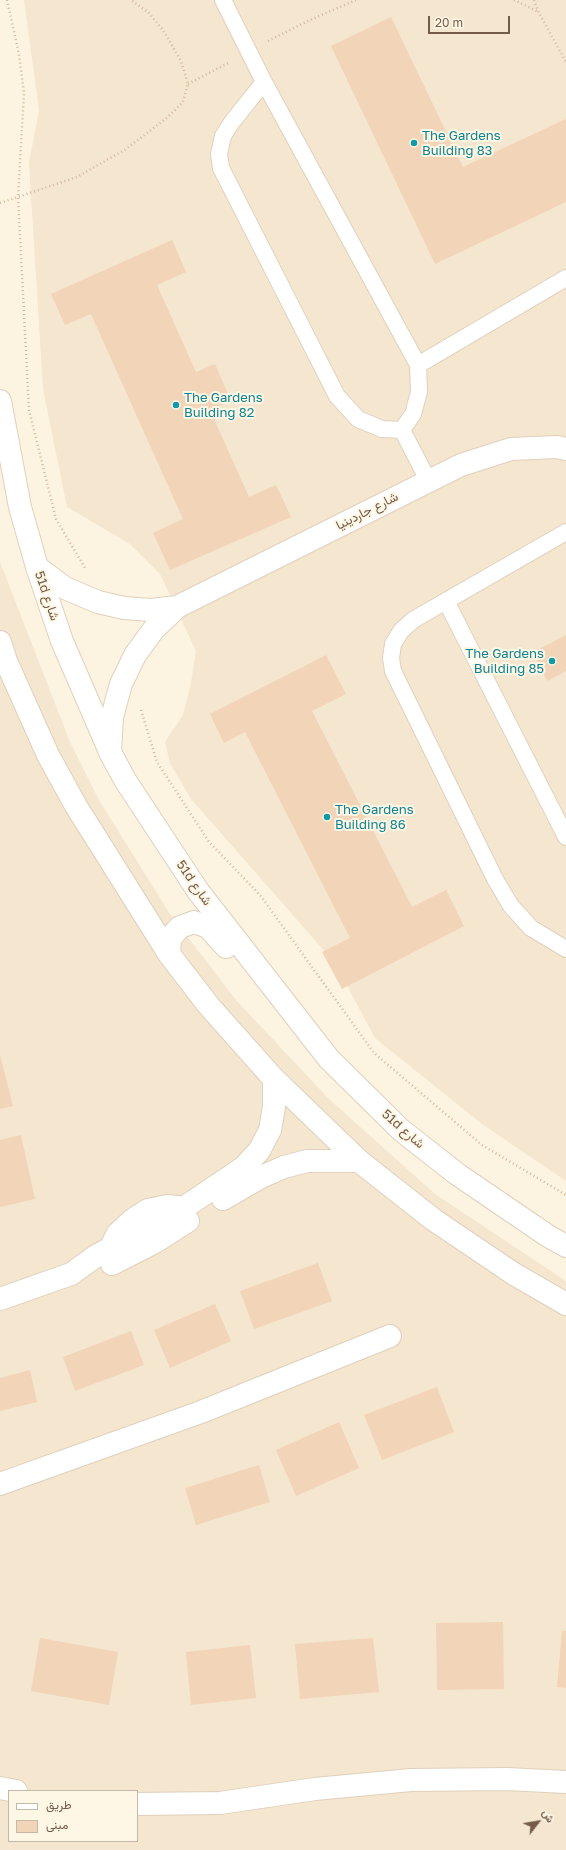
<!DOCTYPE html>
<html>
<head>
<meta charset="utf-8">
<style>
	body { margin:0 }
	#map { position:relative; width:566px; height:1850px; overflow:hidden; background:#fcf4e0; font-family:"Golos Text",Vazirmatn,sans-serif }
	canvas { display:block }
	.legend { position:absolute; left:8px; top:1790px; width:130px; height:52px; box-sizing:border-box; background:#fff7e6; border:1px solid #c7b9a7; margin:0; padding:5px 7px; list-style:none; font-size:12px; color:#735b48 }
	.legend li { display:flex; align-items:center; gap:8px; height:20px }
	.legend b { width:20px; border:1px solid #c7b9a7 }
	.north { position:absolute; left:518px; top:1802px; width:40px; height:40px; -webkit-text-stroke:3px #fff7e6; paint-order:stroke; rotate:59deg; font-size:11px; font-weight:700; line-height:16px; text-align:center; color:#735b48 }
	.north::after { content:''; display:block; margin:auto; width:14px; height:18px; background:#735b48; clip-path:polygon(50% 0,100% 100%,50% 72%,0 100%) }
	.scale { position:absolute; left:428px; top:16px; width:82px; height:18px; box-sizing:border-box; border:2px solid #735b48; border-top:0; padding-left:5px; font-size:12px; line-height:14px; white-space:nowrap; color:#735b48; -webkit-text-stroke:3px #fff7e6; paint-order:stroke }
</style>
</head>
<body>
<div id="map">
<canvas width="566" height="1850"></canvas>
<ul class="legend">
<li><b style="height:5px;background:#fff"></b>طريق</li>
<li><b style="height:11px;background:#f2d4b8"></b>مبنى</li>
</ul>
<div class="north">ش</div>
<div class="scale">20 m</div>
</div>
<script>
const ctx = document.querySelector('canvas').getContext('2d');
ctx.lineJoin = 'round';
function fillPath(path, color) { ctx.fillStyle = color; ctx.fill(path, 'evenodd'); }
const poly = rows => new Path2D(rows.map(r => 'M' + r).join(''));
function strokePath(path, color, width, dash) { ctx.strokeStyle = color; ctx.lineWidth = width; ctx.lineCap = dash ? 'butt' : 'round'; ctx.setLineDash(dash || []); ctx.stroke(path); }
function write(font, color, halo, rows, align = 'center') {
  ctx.font = font + ' "Golos Text",Vazirmatn,sans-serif'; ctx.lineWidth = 4; ctx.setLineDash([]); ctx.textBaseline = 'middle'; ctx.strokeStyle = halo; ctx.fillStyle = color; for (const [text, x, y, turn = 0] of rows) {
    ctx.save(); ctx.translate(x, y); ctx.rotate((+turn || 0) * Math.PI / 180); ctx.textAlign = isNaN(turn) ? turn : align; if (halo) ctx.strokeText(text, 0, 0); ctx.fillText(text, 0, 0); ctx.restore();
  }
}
fillPath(poly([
	[24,0,566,0,566,1181,482,1124,375,1038,335,963,191,799,170,763,165,742,183,715,191,683,196,651,160,574,130,544,67,507,43,389,29,163,39,110],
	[0,562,70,742,99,800,168,911,235,999,329,1099,435,1194,566,1281,566,1850,0,1850],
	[9,1791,137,1791,137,1841,9,1841]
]), '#f4e6cf');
fillPath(poly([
	[391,17,463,167,566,119,566,202,435,264,331,46],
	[172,240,186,272,157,285,196,372,215,364,231,401,210,410,249,497,276,485,291,517,170,570,153,533,183,519,91,314,65,325,51,294],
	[566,635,566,671,547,681,533,652],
	[326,655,346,694,312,711,412,907,446,890,464,926,342,989,322,952,350,938,245,732,224,743,210,714],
	[0,1055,13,1106,0,1109],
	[21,1135,35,1199,0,1207,0,1140],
	[318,1263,332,1301,254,1329,240,1291],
	[215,1304,231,1341,170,1368,154,1330],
	[131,1331,144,1365,75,1391,63,1357],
	[30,1370,37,1402,0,1411,0,1378],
	[437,1387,454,1432,382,1460,364,1415],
	[339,1422,359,1468,296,1496,276,1450],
	[259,1465,270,1502,196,1525,185,1488],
	[503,1622,504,1689,437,1690,436,1623],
	[562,1631,566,1631,566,1688,557,1687],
	[40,1638,118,1652,109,1705,31,1691],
	[373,1638,379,1692,300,1699,295,1644],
	[250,1645,256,1698,191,1705,186,1652]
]), '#f2d4b8');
const service = poly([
	[223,0,264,82,418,365,419,392,413,414,402,430,382,429,358,419,337,396,221,168,219,154,223,136,232,122,264,82],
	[418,365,566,278],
	[402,430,428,480],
	[566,532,413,620,401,631,393,644,391,658,393,671,495,879,511,906,531,928,566,949],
	[446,601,566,837],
	[106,1250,115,1232,130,1218,147,1207,167,1203,188,1205]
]);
const minor = poly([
	[37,567,65,588,98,602,124,608,151,610,177,607],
	[110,752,112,717,121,684,135,655,154,629,177,607,461,465,511,449,557,447,566,449],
	[223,1199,261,1177,284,1167,307,1161,359,1161],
	[112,1264,155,1242,188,1221],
	[0,1299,71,1274,96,1256,188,1205,243,1168,259,1151,270,1130,274,1107,274,1079],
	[0,1484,201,1412,390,1336],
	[0,1788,16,1791],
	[137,1804,220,1803,315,1789,411,1780,507,1779,566,1782]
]);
const tertiary = poly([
	[0,401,20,507,37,567,62,641,110,752,125,780,198,891,329,1059,401,1130,457,1174,548,1236,566,1246],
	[0,642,6,661,48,755,76,806,169,954,209,1006,274,1079,359,1161,434,1220,514,1274,566,1304],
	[169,954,170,938,180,927,194,922,208,927,226,947]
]);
strokePath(service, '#e0d0bc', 18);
strokePath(minor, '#e0d0bc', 24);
strokePath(tertiary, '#e0d0bc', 24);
strokePath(poly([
	[7,0,19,54,24,93,18,197,29,410,56,519,85,568],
	[514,0,537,11],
	[534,0,538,11,566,62],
	[268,41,310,20,356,0],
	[188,84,230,62],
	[0,203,77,177,126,149,168,117,183,102,188,84,181,61,163,30,148,12,131,0],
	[141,710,157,762,209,842,260,895,374,1053,482,1145,566,1195]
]), '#d6b79b', 2.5, [1, 3]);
strokePath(service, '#fff', 16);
strokePath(minor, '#fff', 22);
strokePath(tertiary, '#fff', 22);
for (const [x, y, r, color] of [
	[414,143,4,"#0f9aa8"],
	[176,405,4,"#0f9aa8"],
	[552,661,4,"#0f9aa8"],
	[327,817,4,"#0f9aa8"]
]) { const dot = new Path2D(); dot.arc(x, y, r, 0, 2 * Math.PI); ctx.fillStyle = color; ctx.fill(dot); strokePath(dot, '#fff7e6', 1.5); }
write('13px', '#0d838f', '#fff7e6', [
	["The Gardens",422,136],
	["Building 83",422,151],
	["The Gardens",184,398],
	["Building 82",184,413],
	["The Gardens",544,654,"right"],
	["Building 85",544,669,"right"],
	["The Gardens",335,810],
	["Building 86",335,825]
], 'left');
write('13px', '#735b48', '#fff7e6', [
	["شارع جاردينيا",367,511,-27],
	["51d شارع",47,596,71],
	["51d شارع",194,883,55],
	["51d شارع",403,1129,41]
]);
</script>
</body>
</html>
